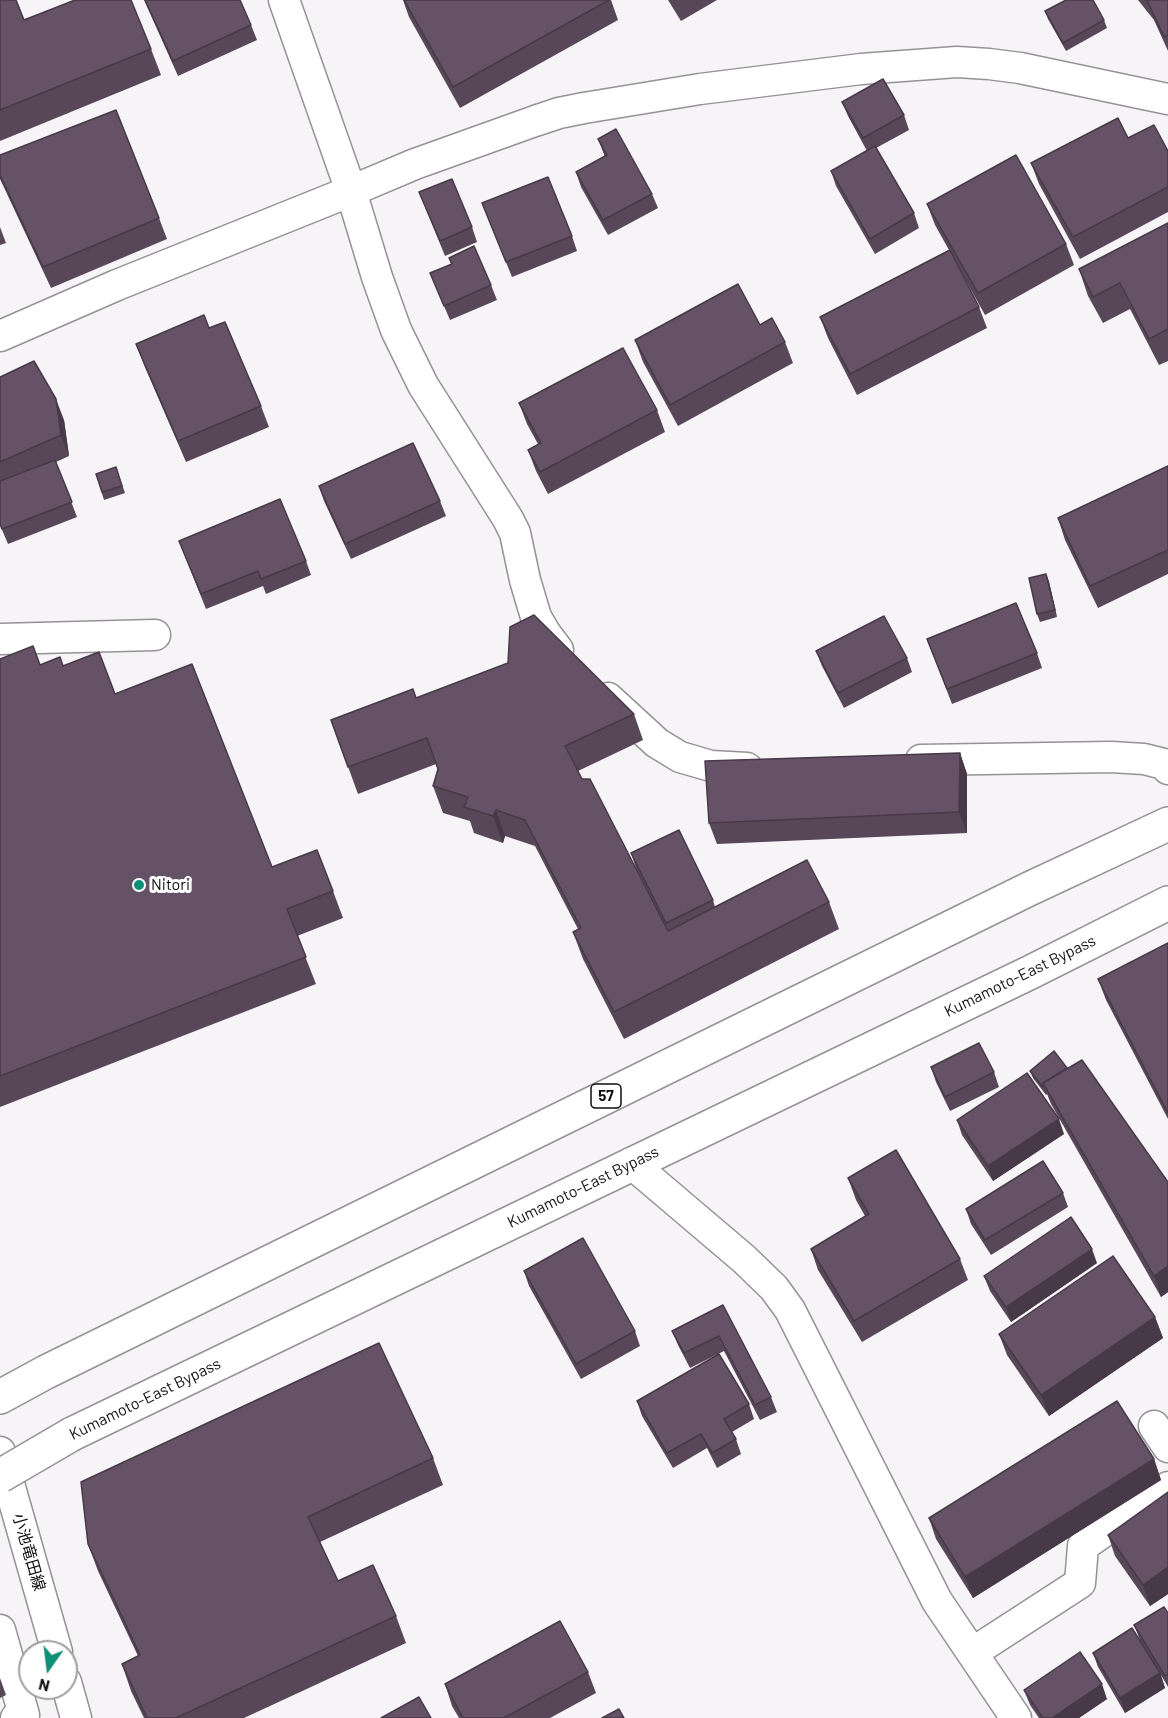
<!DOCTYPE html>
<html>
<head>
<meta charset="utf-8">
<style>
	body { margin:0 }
	#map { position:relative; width:1168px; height:1718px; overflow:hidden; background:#f7f4f7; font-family:Barlow,sans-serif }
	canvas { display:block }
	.north { position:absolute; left:18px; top:1640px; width:60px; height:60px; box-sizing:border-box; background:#fff; border:2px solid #9f9f9f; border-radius:50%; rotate:194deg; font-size:16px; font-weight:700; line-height:24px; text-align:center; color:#0f0e0f }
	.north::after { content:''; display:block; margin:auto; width:21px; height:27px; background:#0e9077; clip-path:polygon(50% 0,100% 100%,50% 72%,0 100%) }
</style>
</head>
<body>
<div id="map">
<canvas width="1168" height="1718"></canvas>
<div class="north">N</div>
</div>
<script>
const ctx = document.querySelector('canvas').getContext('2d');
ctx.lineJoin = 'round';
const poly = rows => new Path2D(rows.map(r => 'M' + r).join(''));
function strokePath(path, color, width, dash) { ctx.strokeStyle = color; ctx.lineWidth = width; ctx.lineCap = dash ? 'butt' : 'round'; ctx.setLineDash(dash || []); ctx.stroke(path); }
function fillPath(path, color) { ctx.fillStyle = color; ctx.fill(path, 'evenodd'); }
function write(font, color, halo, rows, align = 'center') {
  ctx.font = font + ' Barlow,"Noto Sans JP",sans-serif'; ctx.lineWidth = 6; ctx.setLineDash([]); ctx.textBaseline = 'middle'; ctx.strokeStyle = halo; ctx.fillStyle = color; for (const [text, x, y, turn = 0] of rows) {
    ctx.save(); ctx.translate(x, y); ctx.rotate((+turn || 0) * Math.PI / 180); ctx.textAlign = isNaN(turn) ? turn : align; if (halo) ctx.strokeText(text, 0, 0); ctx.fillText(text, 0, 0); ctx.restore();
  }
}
const minor = poly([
	[284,0,351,191,377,277,396,330,423,385,508,519,515,533,525,580,536,617,546,634,558,650],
	[0,336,117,285,351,191,415,164,535,121,559,113,584,108,700,89,861,69,957,62,989,64,1020,68,1168,99],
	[0,639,155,635],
	[608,698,657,743,680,757,711,766,747,768],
	[921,760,1111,757,1144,759,1164,764,1168,769],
	[631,1163,744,1259,774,1288,790,1310,937,1601,1016,1718],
	[1154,1426,1168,1447],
	[0,1452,57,1652],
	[0,1630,24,1715,16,1718],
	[972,1653,1080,1583,1083,1546,1168,1487],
	[66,1682,76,1718]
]);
const trunk = poly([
	[0,1397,46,1372,1029,889,1168,824],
	[72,1434,1031,972,1168,903]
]);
strokePath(minor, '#949295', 33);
strokePath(trunk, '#949295', 36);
strokePath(minor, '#fff', 30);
strokePath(trunk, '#fff', 33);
const trunkBridge = poly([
	[0,1476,72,1434]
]);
strokePath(trunkBridge, '#949295', 36, []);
strokePath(trunkBridge, '#fff', 33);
fillPath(poly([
	[0,0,24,20,151,49,161,75,0,141],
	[144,0,240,0,251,25,257,40,178,76],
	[403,0,611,0,618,20,460,108,409,17],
	[668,0,717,0,681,21],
	[1138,0,1168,0,1168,51,1154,20],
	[1045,11,1104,20,1107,28,1066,51,1048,19],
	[842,102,904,115,909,130,876,148,914,213,919,228,875,254,836,186,831,171,867,151,848,116],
	[598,139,652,194,658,208,608,235,581,187,576,172,605,157],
	[1168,151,1168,212,1080,259,1039,184,1031,163],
	[0,155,159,218,167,239,51,288,0,179],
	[419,192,472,227,477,242,445,256],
	[482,203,572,236,577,251,512,277],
	[927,204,1066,244,1074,265,985,315,955,261,979,307,987,328,857,395,828,338,820,317,949,250,935,225],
	[1168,223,1168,361,1159,365,1130,309,1103,323,1088,296,1079,269],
	[0,227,6,243,0,245],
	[449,258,491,285,497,300,450,320,430,273,451,264],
	[760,325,785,342,793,363,678,426,643,362,635,340],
	[209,328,261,406,269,427,186,462,144,365,136,344],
	[0,377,64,420,69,456,56,462,77,517,8,544,0,525],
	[519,403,657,410,665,432,548,494,536,471,528,450,538,444,527,424],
	[1168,466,1168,574,1098,608,1065,540,1058,518],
	[116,467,125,493,104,500,96,474],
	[319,486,440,501,446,516,351,559,324,501],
	[179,541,306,561,311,575,266,594,263,586,206,609],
	[1046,574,1049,582,1057,617,1040,622,1037,614],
	[927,639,1037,653,1042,668,952,704],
	[816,651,907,658,912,672,844,708,822,666],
	[0,659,40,665,64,666,115,694,272,867,333,891,343,918,297,936,316,984,0,1107],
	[508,663,634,714,643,740,578,771,657,910,636,868,631,853,713,900,715,907,829,902,839,929,624,1039,583,959,573,932,578,929,535,846,505,836,503,843,474,833,470,821,443,813,433,786,438,770,436,764,358,794,331,720,416,698],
	[960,753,967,774,967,833,717,844,709,823],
	[1168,943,1168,1119,1106,1000,1098,979],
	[931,1067,994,1072,999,1087,950,1111,936,1082],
	[1068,1069,1168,1182,1168,1292,1161,1297,1051,1104,1047,1094,1046,1095,1033,1078,1030,1071],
	[957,1120,1064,1134,993,1181,962,1135],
	[848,1178,960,1259,968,1280,862,1342,818,1270,811,1249,865,1216,856,1200],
	[1063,1193,1068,1207,991,1255,971,1224,966,1209],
	[1097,1263,1011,1322,990,1291,984,1276],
	[524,1271,635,1331,640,1346,581,1379,529,1286],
	[723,1305,771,1397,777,1412,760,1420,724,1351,690,1368,678,1345,672,1331],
	[1155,1317,1163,1338,1049,1416,1007,1355,999,1334],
	[637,1401,749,1404,754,1419,732,1432,736,1439,741,1454,717,1468,707,1448,673,1468,642,1416],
	[433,1458,443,1485,320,1542,338,1581,396,1616,406,1643,244,1718,144,1718,131,1691,122,1664,138,1656,98,1571,88,1544],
	[1154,1459,1161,1480,973,1598,936,1539,929,1518],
	[1168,1492,1168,1594,1150,1606,1115,1556,1108,1535],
	[1168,1613,1168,1687,1161,1675,1165,1688,1125,1713,1098,1667,1093,1653,1140,1640,1134,1625],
	[588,1672,596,1693,550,1718,459,1718,452,1706,445,1684],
	[0,1678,6,1695,0,1698],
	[1024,1690,1107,1699,1079,1718,1039,1718,1030,1705]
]), '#574759');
fillPath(poly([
	[56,399,64,420,69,456,61,435],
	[1046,574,1049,582,1057,617,1055,610],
	[960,753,967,774,967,833,959,812],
	[496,810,505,836,503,843,493,816],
	[1059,1119,1064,1134,993,1181,988,1166],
	[1092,1249,1097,1263,1011,1322,1006,1307],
	[1168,1266,1168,1292,1161,1297,1154,1276],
	[1155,1317,1163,1338,1049,1416,1041,1395],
	[1154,1459,1161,1480,973,1598,965,1577],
	[1168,1567,1168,1594,1150,1606,1143,1585],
	[1160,1673,1165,1688,1125,1713,1120,1698],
	[1102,1684,1107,1699,1079,1718,1052,1718]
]), '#473948');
const building = poly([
	[0,0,16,0,24,20,75,0,131,0,151,49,0,110,0,0],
	[145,0,240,0,251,25,173,61,145,0],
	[404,0,609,0,453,87,404,0],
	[1066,0,1093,0,1104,20,1063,43,1045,11,1066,0],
	[1147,0,1168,0,1168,35,1164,37,1147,0],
	[883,79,904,115,863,138,842,102,883,79],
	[116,110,159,218,43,267,0,175,0,155,116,110],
	[1118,118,1128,138,1154,125,1168,151,1168,187,1073,237,1031,163,1118,118],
	[616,129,652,194,603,220,576,172,607,155,598,139,616,129],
	[875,146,914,213,870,239,831,171,875,146],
	[1016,155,1066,244,978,293,927,204,1016,155],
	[548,177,572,236,506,262,482,203,548,177],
	[452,179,472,227,440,241,419,192,452,179],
	[1168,223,1168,329,1149,339,1120,283,1093,297,1079,269,1168,223],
	[474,246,491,285,444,306,430,273,452,264,449,258,474,246],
	[950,250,979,307,850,374,820,317,950,250],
	[738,284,760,325,772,318,785,342,670,405,635,340,738,284],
	[204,315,209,328,225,322,261,406,178,441,136,344,204,315],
	[623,348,657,410,540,472,528,450,541,443,519,403,623,348],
	[34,361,56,399,61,435,0,462,0,377,34,361],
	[413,443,440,501,345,544,319,486,413,443],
	[55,460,72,502,2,529,0,524,0,481,55,460],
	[1168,466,1168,550,1090,586,1058,518,1168,466],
	[116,467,122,486,102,492,96,474,116,467],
	[280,499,306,561,261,579,258,571,201,594,179,541,280,499],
	[1046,574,1055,610,1037,614,1029,578,1046,574],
	[1016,603,1037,653,947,689,927,639,1016,603],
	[534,615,634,714,565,746,582,779,590,779,668,931,807,860,829,902,614,1012,573,932,581,928,525,820,496,810,493,816,464,807,468,797,433,786,438,769,427,738,348,767,331,720,413,689,416,698,508,663,510,627,534,615],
	[884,616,907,658,838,693,816,651,884,616],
	[33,646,40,665,60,657,63,666,99,652,115,694,192,664,272,867,317,850,333,891,287,909,306,957,0,1076,0,659,33,646],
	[960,753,959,812,709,823,705,761,960,753],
	[679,830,713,900,666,923,631,853,679,830],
	[1168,943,1168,1113,1098,979,1168,943],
	[979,1043,994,1072,945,1097,931,1067,979,1043],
	[1054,1051,1067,1068,1043,1083,1044,1086,1043,1087,1030,1071,1054,1051],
	[1082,1060,1168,1182,1168,1266,1154,1276,1043,1083,1082,1060],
	[1027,1073,1059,1119,988,1166,957,1120,1027,1073],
	[896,1150,960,1259,854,1321,811,1249,869,1214,848,1178,896,1150],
	[1043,1161,1063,1193,985,1240,966,1209,1043,1161],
	[1071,1217,1092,1249,1006,1307,984,1276,1071,1217],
	[583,1238,635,1331,576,1364,524,1271,583,1238],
	[1113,1256,1155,1317,1041,1395,999,1334,1113,1256],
	[723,1305,771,1397,755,1405,719,1336,684,1353,672,1331,723,1305],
	[379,1343,433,1458,308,1517,338,1581,373,1565,396,1616,176,1718,147,1718,122,1664,140,1655,88,1544,81,1482,379,1343],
	[719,1354,749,1404,724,1419,736,1439,712,1453,701,1434,667,1453,637,1401,719,1354],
	[1117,1401,1154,1459,965,1577,929,1518,1117,1401],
	[1168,1492,1168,1567,1143,1585,1108,1535,1168,1492],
	[1164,1607,1168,1613,1168,1674,1165,1676,1134,1625,1164,1607],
	[560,1621,588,1672,504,1718,463,1718,445,1684,560,1621],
	[1132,1628,1160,1673,1120,1698,1093,1653,1132,1628],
	[1080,1652,1102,1684,1052,1718,1043,1718,1024,1690,1080,1652],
	[419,1697,431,1718,381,1718,419,1697],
	[619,1709,624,1718,602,1718,619,1709]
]);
fillPath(building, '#655267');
strokePath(building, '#473948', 1.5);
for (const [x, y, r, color] of [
	[139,885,6,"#0e9077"]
]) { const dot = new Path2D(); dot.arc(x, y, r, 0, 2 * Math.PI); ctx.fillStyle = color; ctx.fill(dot); strokePath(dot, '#fff', 2); }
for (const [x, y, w] of [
	[606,1096,30]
]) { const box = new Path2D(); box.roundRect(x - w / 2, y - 12, w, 24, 4.5); ctx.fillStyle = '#fff'; ctx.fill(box); strokePath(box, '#0f0e0f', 1.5); }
write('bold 15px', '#0f0e0f', null, [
	["57",606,1096]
]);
write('16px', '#0f0e0f', '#fff', [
	["Nitori",151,885]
], 'left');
write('16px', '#0f0e0f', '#fff', [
	["Kumamoto-East Bypass",1020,976,-26],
	["Kumamoto-East Bypass",583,1187,-26],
	["Kumamoto-East Bypass",145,1399,-26],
	["小池竜田線",29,1552,74]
]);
</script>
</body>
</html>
